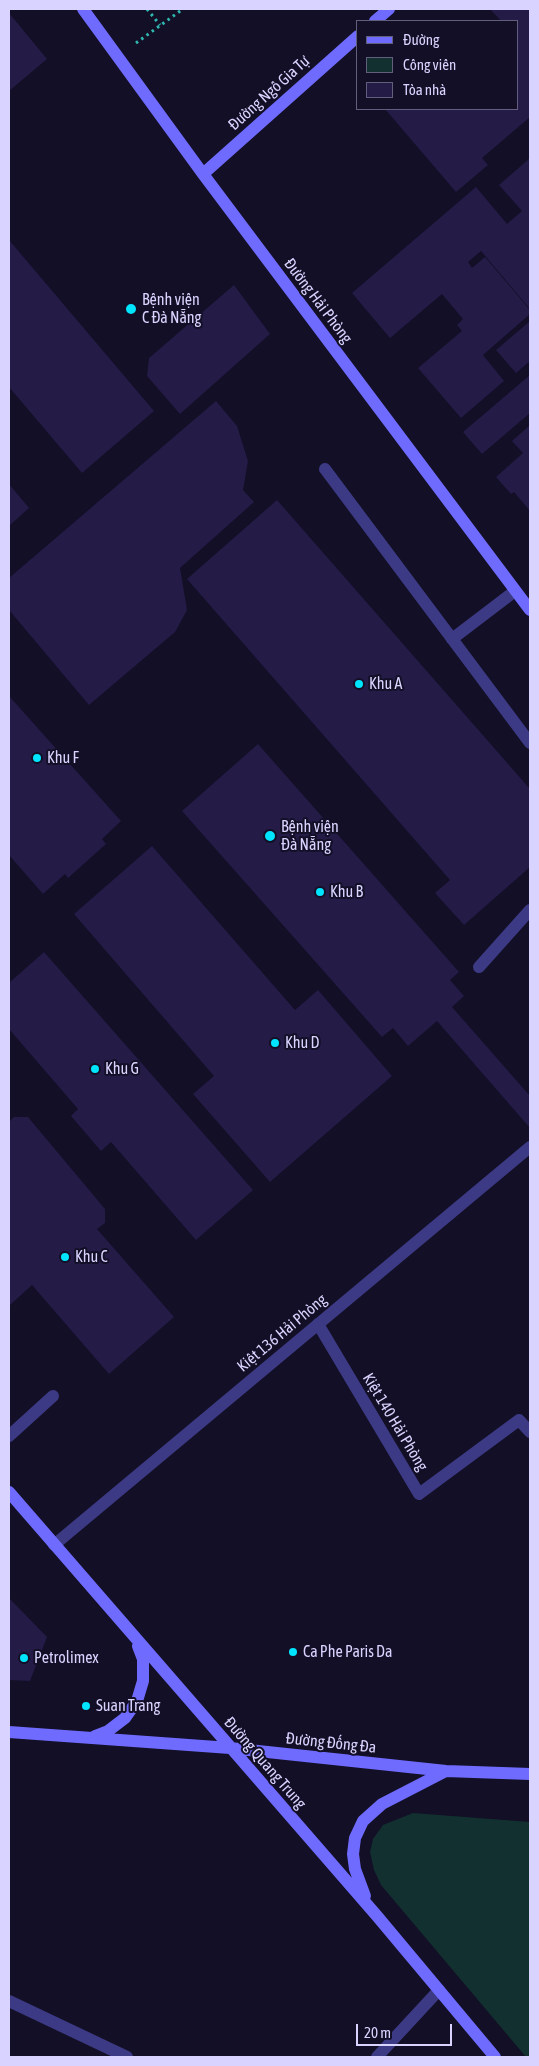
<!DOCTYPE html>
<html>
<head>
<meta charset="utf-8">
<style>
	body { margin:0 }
	#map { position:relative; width:539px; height:2066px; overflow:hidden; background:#130f26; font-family:"Asap Condensed",sans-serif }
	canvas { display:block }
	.frame { position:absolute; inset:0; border:10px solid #d9d4ff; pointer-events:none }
	.legend { position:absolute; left:356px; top:20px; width:162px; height:90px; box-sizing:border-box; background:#130f26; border:1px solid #625e7d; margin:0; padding:6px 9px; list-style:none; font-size:15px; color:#d9d4ff }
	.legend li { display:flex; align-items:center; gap:10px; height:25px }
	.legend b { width:25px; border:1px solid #625e7d }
	.scale { position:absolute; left:356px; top:2024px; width:96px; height:22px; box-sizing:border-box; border:2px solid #d9d4ff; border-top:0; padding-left:6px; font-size:15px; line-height:18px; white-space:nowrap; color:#d9d4ff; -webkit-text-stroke:4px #130f26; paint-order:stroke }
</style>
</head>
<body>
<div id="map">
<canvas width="539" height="2066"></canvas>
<div class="frame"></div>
<ul class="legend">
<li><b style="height:6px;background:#6f6bff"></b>Đường</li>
<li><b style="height:14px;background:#12302f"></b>Công viên</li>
<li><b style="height:14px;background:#241b47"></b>Tòa nhà</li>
</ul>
<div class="scale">20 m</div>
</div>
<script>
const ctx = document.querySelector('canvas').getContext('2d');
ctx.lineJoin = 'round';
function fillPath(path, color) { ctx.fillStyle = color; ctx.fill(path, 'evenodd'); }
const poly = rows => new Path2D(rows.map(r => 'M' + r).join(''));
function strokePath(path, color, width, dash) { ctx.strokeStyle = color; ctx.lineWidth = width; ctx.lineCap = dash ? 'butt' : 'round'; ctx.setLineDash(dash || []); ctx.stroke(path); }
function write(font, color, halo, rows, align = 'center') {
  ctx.font = font + ' "Asap Condensed",sans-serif'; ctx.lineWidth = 4; ctx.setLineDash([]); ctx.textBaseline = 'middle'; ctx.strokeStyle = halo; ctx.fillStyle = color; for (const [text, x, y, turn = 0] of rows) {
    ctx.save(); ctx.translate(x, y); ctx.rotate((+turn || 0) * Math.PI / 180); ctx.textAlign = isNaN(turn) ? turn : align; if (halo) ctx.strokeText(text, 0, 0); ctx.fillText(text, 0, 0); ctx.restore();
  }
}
fillPath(poly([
	[413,1813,530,1822,530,2057,526,2057,381,1885,374,1870,370,1852,373,1839,383,1825]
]), '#12302f');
fillPath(poly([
	[490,9,530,9,530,117,482,158,488,165,456,192,385,109,518,109,518,21,501,21],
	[9,13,47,59,9,91],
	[530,158,530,309,481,251,468,262,472,268,485,257,530,310,530,314,483,355,504,381,461,418,418,368,462,331,457,325,463,319,442,294,390,338,352,293,476,187,507,224,522,211,499,185],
	[9,240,154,411,82,473,9,387],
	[234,285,270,334,180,414,147,376,149,358],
	[530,321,530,361,516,373,496,350],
	[530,375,530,413,482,454,463,432],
	[216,401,237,426,248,461,243,490,254,502,180,568,187,610,175,632,89,705,9,610,9,578],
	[530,425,530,511,514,492,511,494,496,477,523,453,512,441],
	[9,484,29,508,9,526],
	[277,500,530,789,530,867,464,925,435,893,450,880,187,579],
	[9,696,121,821,102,839,106,844,68,878,65,874,43,894,9,855],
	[258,744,459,972,450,980,464,996,452,1007,530,1096,530,1128,437,1021,408,1046,393,1028,382,1037,182,811],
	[152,846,295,1010,318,990,392,1076,270,1182,193,1094,214,1076,74,914],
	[44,952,253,1190,196,1240,111,1142,101,1151,71,1116,78,1109,9,1029,9,983],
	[14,1117,28,1117,105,1209,105,1223,97,1229,174,1317,109,1374,32,1285,9,1306,9,1122],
	[9,1598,47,1637,30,1681,9,1680]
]), '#241b47');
strokePath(poly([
	[147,9,160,25],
	[136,43,183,9]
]), '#2fb8b0', 3, [2.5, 4]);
strokePath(poly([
	[325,469,530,743],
	[452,639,515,591],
	[479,967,530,910],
	[318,1324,419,1494,519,1420,530,1432],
	[9,1436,53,1396],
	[54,1545,530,1147]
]), '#3d3a85', 12);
strokePath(poly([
	[9,2001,127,2057],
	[377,2057,439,1990]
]), '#3d3a85', 12);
strokePath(poly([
	[83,9,203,174,530,610],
	[375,21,389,9],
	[203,174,358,36],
	[9,1492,377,1916,495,2057],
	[9,1732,230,1748,446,1771,530,1774],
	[95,1736,108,1731,125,1718,137,1701,143,1681,143,1659,138,1646],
	[365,1896,355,1869,353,1854,355,1838,363,1821,382,1804,444,1772]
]), '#6f6bff', 12);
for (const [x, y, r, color] of [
	[131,309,6,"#00e5ff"],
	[359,684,5,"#00e5ff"],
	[37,758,5,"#00e5ff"],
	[270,836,6,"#00e5ff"],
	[320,892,5,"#00e5ff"],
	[275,1043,5,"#00e5ff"],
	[95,1069,5,"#00e5ff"],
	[65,1257,5,"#00e5ff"],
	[293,1652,5,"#00e5ff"],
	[24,1658,5,"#00e5ff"],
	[86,1706,5,"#00e5ff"]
]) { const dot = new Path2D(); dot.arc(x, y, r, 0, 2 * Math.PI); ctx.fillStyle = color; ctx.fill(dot); strokePath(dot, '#130f26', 2); }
write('16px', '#d9d4ff', '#130f26', [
	["Đường Ngô Gia Tự",269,93,-42],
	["Đường Hải Phòng",318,301,53],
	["Kiệt 136 Hải Phòng",282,1333,-40],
	["Kiệt 140 Hải Phòng",395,1422,59],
	["Đường Đống Đa",331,1743,6],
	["Đường Quang Trung",265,1763,49]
]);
write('16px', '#d9d4ff', '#130f26', [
	["Bệnh viện",142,300],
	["C Đà Nẵng",142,318],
	["Khu A",369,684],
	["Khu F",47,758],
	["Bệnh viện",281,827],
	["Đà Nẵng",281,845],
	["Khu B",330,892],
	["Khu D",285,1043],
	["Khu G",105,1069],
	["Khu C",75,1257],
	["Ca Phe Paris Da",303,1652],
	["Petrolimex",34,1658],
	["Suan Trang",96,1706]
], 'left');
</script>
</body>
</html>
